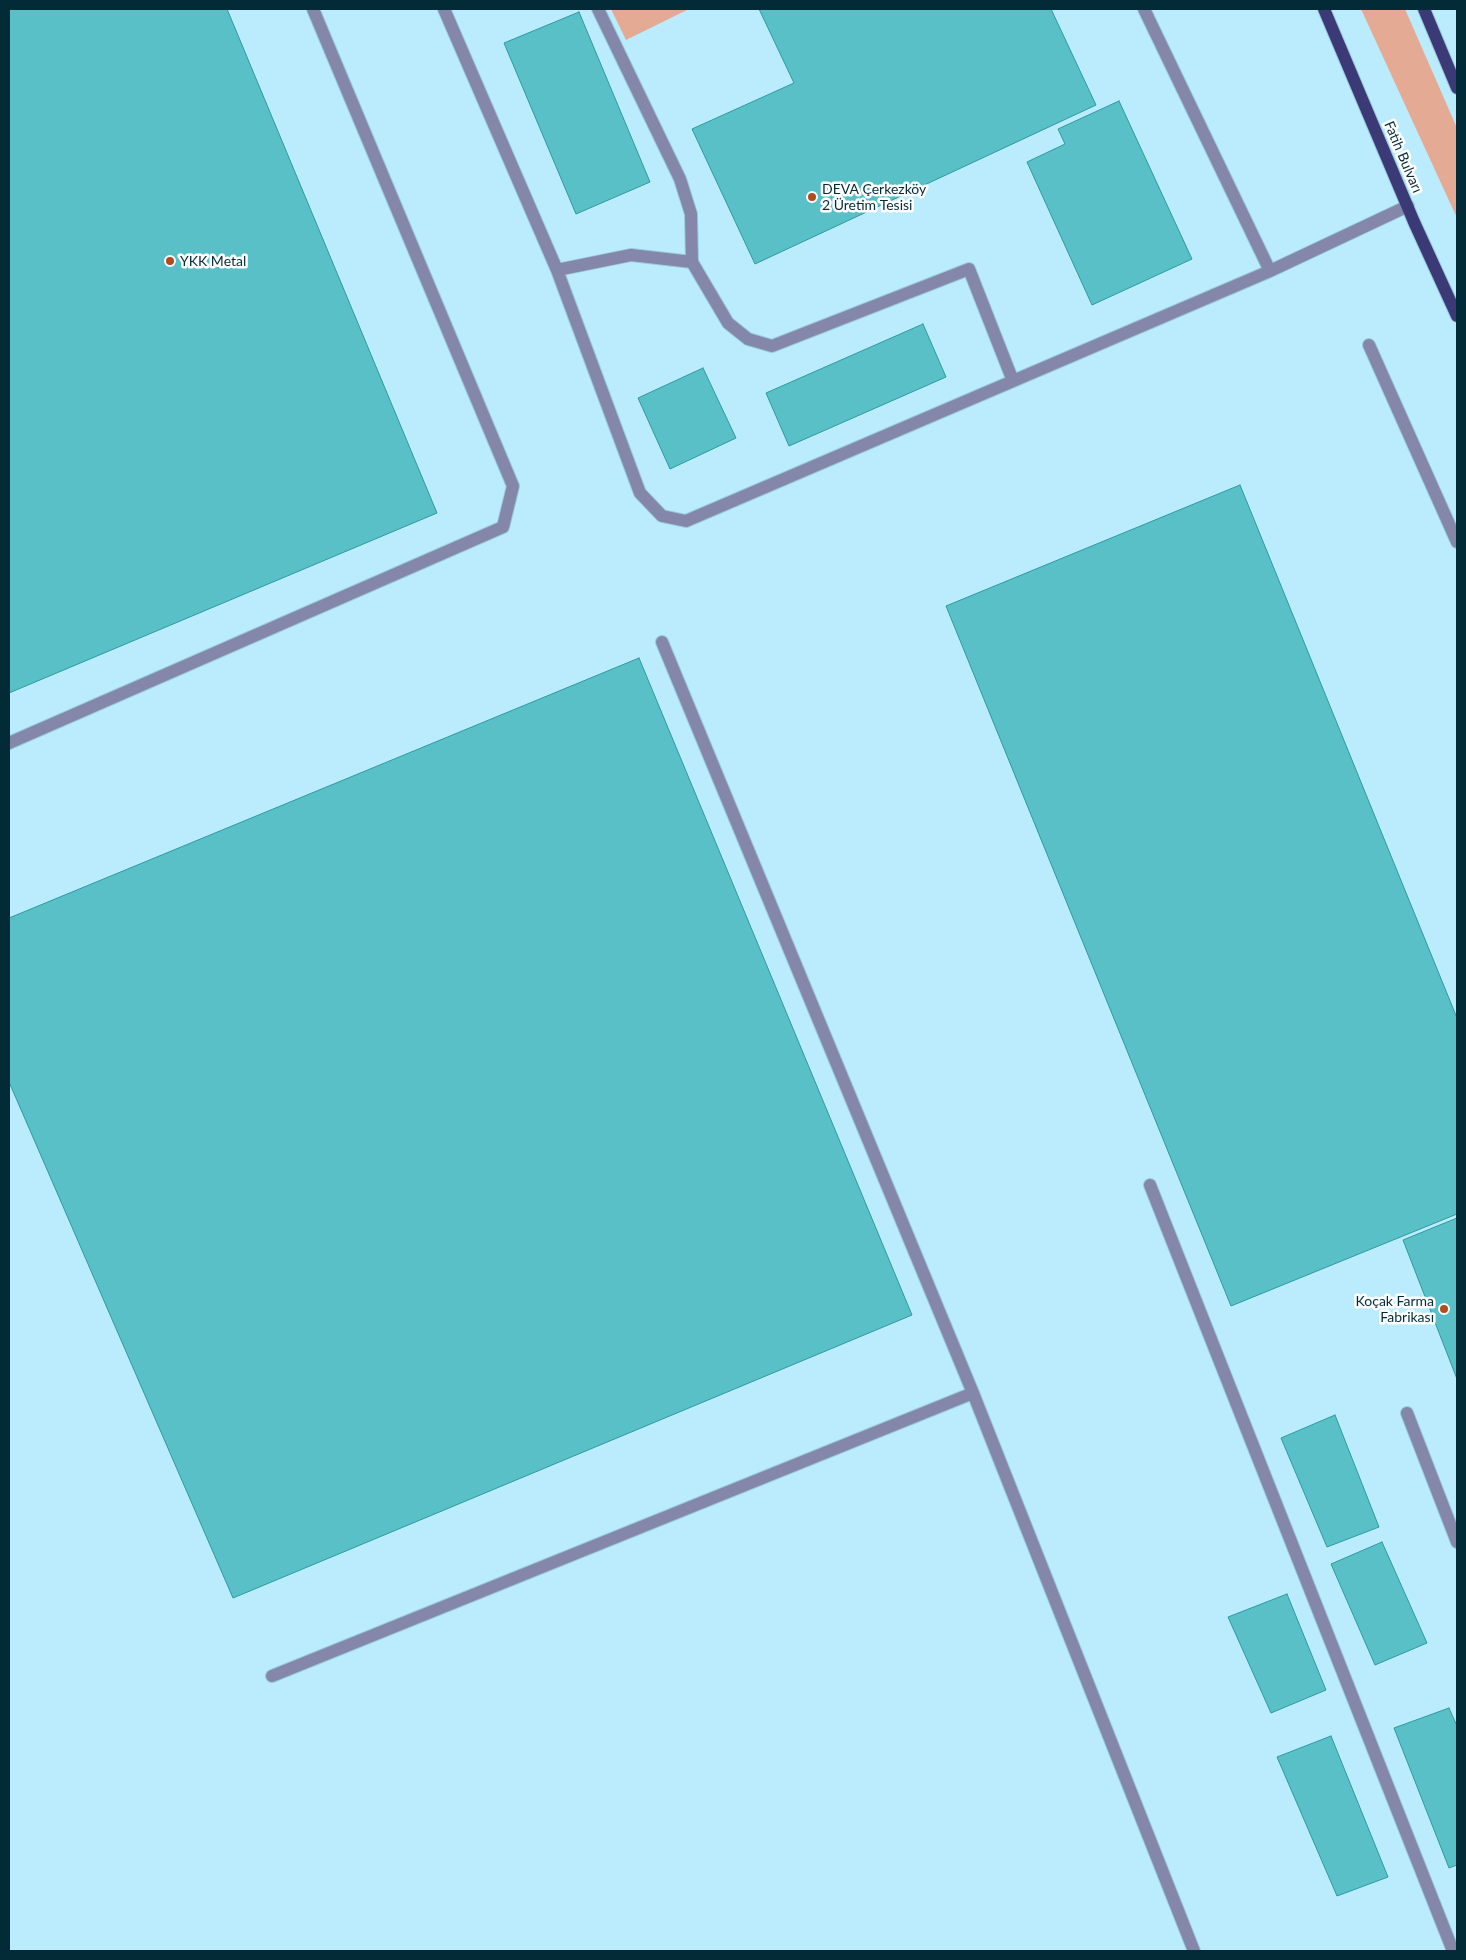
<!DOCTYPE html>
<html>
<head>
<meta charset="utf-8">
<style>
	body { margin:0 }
	#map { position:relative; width:1466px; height:1960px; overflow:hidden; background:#baecfe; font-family:Lato,sans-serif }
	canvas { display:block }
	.frame { position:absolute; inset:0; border:10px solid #032b37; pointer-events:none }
</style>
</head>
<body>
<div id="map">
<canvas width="1466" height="1960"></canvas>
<div class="frame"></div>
</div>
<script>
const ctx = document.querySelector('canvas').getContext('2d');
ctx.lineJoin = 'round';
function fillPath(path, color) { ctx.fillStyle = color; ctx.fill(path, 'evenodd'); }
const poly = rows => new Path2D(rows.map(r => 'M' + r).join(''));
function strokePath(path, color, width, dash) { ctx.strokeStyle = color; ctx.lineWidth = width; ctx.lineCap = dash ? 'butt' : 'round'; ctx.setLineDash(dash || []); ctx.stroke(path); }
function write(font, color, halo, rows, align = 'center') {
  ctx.font = font + ' Lato,sans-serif'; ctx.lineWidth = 5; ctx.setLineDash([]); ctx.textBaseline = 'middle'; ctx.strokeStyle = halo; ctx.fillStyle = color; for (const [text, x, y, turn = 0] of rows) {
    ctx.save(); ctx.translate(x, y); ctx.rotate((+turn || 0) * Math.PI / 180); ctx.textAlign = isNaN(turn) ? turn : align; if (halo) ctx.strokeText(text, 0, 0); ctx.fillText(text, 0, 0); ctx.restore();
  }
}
fillPath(poly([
	[611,9,689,9,626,40],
	[1361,9,1405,9,1457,128,1457,218]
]), '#e4aa94');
const building = poly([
	[9,9,227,9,437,513,9,693,9,9],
	[759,9,1051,9,1096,105,755,264,692,129,794,83,759,9],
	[579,12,650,182,576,214,504,43,579,12],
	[1119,101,1192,259,1092,305,1027,162,1065,144,1058,129,1119,101],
	[923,324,946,377,789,446,766,393,923,324],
	[703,368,736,438,670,469,638,398,703,368],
	[1240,485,1457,1018,1457,1214,1231,1306,946,606,1240,485],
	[639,658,912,1315,233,1598,9,1082,9,918,639,658],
	[1457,1218,1457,1379,1403,1240,1457,1218],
	[1335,1415,1379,1527,1327,1547,1281,1438,1335,1415],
	[1382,1542,1427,1643,1375,1665,1331,1564,1382,1542],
	[1287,1594,1326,1690,1271,1713,1228,1617,1287,1594],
	[1449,1708,1457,1726,1457,1865,1449,1868,1394,1728,1449,1708],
	[1331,1736,1388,1877,1337,1896,1277,1757,1331,1736]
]);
fillPath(building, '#5ac0c7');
strokePath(building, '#2d99a1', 1);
const minor = poly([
	[444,9,557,270,640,493,662,516,686,521,1270,271,1408,206],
	[598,9,680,179,691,214,692,262],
	[1144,9,1270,271],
	[557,270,631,255,692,262,728,323,748,339,772,346,969,269,1013,381],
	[1369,345,1457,542],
	[662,642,973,1393,1194,1951],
	[9,743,503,527,513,486,313,9],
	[1150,1185,1453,1951],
	[1407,1413,1457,1542],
	[272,1676,973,1393]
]);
const major = poly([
	[1324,9,1414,222,1457,316],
	[1424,9,1457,88]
]);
strokePath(minor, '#99c9da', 14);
strokePath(major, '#99c9da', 14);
strokePath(minor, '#8486aa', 12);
strokePath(major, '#3c3977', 12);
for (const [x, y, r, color] of [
	[812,197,5,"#b14c1e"],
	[170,261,5,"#b14c1e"],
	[1444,1309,5,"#b14c1e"]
]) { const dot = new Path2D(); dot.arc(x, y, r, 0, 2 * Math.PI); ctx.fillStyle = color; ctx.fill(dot); strokePath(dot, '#fff', 2); }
write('14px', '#032b37', '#fff', [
	["Fatih Bulvarı",1403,157,67]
]);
write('14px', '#032b37', '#fff', [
	["DEVA Çerkezköy",822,189],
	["2 Üretim Tesisi",822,205],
	["YKK Metal",180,261],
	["Koçak Farma",1434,1301,"right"],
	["Fabrikası",1434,1317,"right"]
], 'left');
</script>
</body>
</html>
